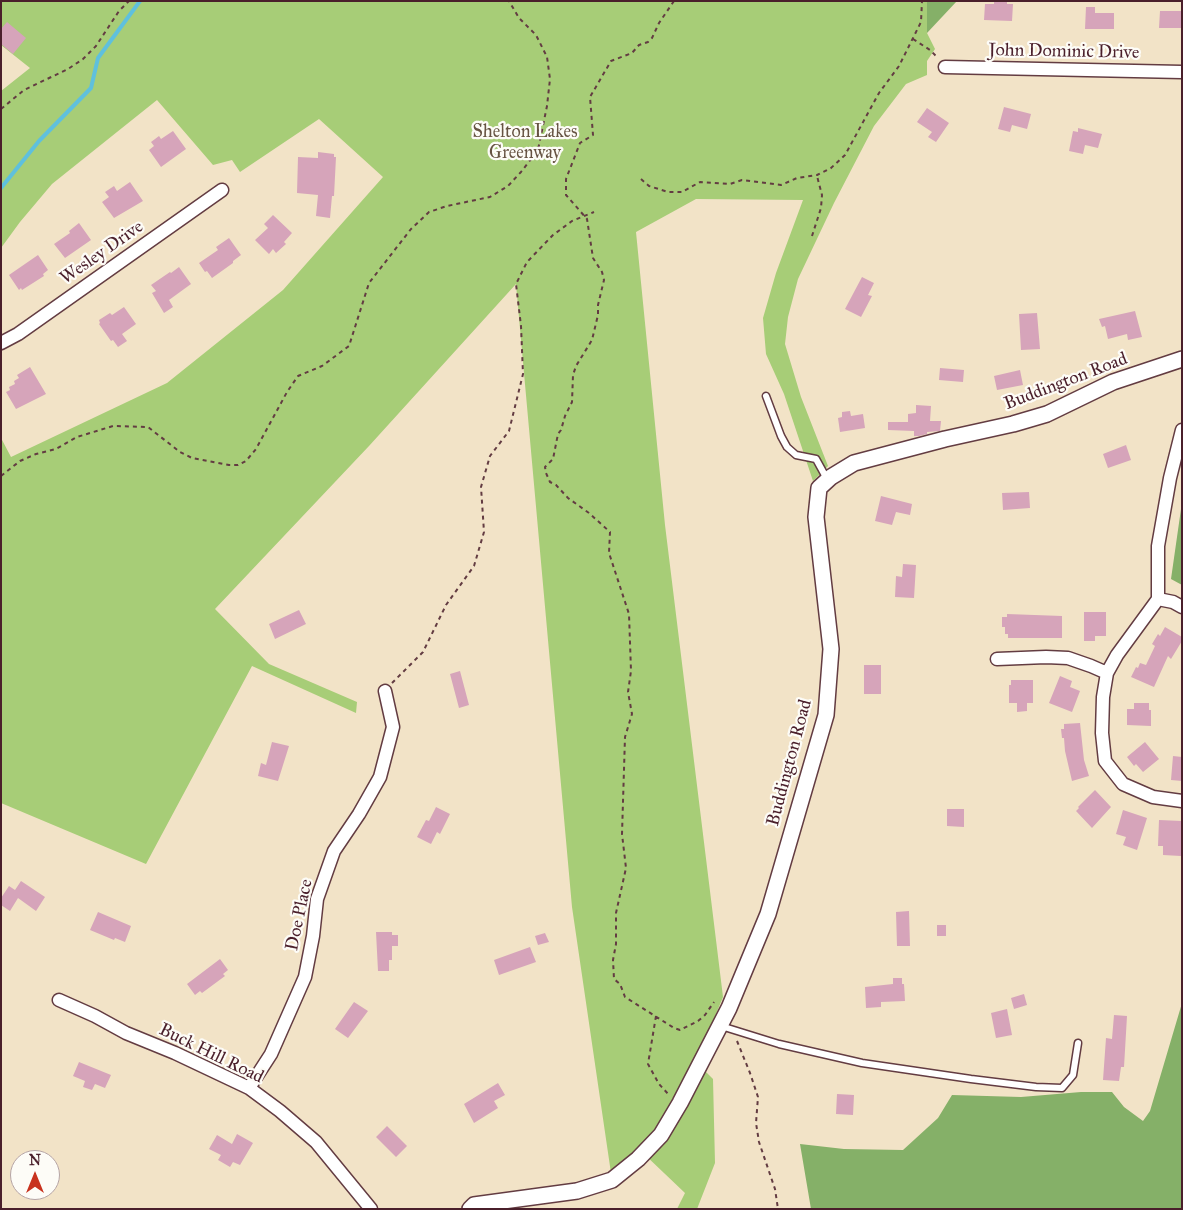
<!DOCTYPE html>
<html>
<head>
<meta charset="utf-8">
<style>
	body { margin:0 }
	#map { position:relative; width:1183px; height:1210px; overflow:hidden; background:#f2e3c7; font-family:"IM FELL Great Primer",serif }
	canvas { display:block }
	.frame { position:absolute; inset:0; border:2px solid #4a1f2b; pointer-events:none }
	.north { position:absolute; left:10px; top:1150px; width:50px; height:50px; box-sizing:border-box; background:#fdfcf7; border:1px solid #b5a4a5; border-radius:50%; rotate:0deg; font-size:14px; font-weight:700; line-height:20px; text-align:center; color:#4a1f2b }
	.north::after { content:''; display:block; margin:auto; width:18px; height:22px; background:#c8321e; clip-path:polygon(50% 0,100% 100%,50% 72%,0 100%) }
</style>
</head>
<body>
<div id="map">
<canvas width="1183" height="1210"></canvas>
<div class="frame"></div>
<div class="north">N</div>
</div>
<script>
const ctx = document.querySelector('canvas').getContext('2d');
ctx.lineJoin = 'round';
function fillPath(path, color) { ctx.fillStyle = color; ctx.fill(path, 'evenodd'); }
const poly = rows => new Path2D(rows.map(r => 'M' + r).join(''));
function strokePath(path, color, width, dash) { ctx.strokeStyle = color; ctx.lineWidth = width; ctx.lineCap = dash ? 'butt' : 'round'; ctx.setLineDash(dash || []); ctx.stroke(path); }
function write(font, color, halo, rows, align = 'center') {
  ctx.font = font + ' "IM FELL Great Primer",serif'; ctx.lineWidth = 4.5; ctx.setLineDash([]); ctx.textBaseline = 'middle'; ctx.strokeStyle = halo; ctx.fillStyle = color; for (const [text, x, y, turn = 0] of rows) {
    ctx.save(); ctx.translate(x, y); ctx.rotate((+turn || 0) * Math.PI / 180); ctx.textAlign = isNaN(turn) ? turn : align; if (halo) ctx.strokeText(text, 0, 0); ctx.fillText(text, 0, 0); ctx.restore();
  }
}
fillPath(poly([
	[1,1,927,1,927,33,935,49,927,61,927,75,906,84,874,126,834,203,798,279,788,317,785,344,801,397,828,466,813,481,784,394,766,354,763,318,776,273,803,200,696,199,636,232,665,525,723,997,693,1070,649,1140,612,1180,572,907,516,284,369,446,215,609,269,664,357,702,356,713,252,666,146,864,1,803,1,438,11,457,167,383,283,290,383,177,319,119,240,172,232,160,213,165,157,100,52,184,20,222,1,248,1,91,30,68,1,45],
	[705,1071,713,1079,715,1163,697,1209,677,1209,685,1193,643,1153]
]), '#a7cd77');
fillPath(poly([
	[927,1,957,1,927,33],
	[1182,502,1182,585,1171,579],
	[1182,1003,1182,1209,811,1209,800,1144,844,1149,903,1150,938,1118,952,1095,1021,1097,1081,1092,1112,1092,1124,1107,1143,1121,1150,1111]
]), '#85b068');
strokePath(poly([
	[1,188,39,141,91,88,98,58,140,1]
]), '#5fc0dd', 4);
fillPath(poly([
	[994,1,1007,1,1007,4,1013,4,1012,21,984,20,985,4,994,4],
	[1086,7,1095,7,1095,13,1114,13,1114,29,1085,29],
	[1160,11,1182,11,1182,28,1159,28],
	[7,22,26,38,13,54,1,44,1,29],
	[1004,107,1031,114,1027,129,1012,125,1010,132,998,129],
	[927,108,949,123,936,142,928,137,932,132,917,122],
	[1078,128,1102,134,1098,148,1085,145,1083,154,1069,151,1073,131,1078,132],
	[173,131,186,149,161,167,149,150,154,146,151,142,159,136,161,139],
	[318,152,334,154,334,157,336,157,334,196,332,196,330,218,316,216,318,195,297,193,298,157,318,158],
	[130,182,143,201,114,218,102,202,109,197,105,192,114,186,117,191],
	[273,215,292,233,284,242,286,244,276,253,273,249,269,254,255,240,268,228,264,224],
	[79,223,91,240,65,258,54,244,70,233,69,231],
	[229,238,241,255,233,261,233,263,212,278,207,271,205,272,199,263,218,250,216,247],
	[38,255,48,270,43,274,44,276,22,290,21,288,19,290,9,275],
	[179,267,191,284,169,300,173,307,164,313,152,293,156,291,151,285,170,272,171,273],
	[862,277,874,283,868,295,872,296,861,317,845,309],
	[124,307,136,324,122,334,127,341,118,347,113,340,111,341,99,324,100,323,99,320,110,313,112,315],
	[1135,311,1142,337,1128,340,1127,334,1108,339,1105,326,1102,327,1099,319],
	[1037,313,1040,349,1021,350,1019,314],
	[30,367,46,394,16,409,6,392,10,390,9,387,15,384,14,381,19,378,17,375],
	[940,368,964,370,963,382,939,380],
	[1020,370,1023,385,997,390,994,376],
	[916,405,931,406,930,421,941,421,940,431,927,432,927,434,919,436,914,436,914,431,888,430,888,422,908,422,908,414,916,413],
	[850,411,851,416,863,414,865,428,840,432,838,418,842,417,842,412],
	[1126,445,1131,460,1108,468,1103,454],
	[1029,492,1030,508,1003,510,1002,493],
	[881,496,912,504,910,515,896,512,892,525,875,521],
	[903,564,916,565,914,598,895,597,896,576,902,577],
	[299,610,306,624,275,639,269,624],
	[1084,612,1106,612,1106,636,1095,636,1095,641,1084,641],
	[1007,614,1062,616,1062,638,1008,638,1008,634,1005,634,1005,627,1002,627,1002,617,1007,617],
	[1165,627,1182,637,1182,641,1171,659,1168,656,1154,687,1131,677,1136,667,1138,668,1140,663,1146,665,1155,646,1152,644,1158,634,1160,636],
	[864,665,881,665,881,694,864,694],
	[460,671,469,705,459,708,450,674],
	[1060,676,1072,681,1070,687,1080,691,1072,712,1049,703],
	[1011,680,1033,680,1033,703,1027,703,1027,711,1017,712,1017,703,1009,703,1009,685,1011,685],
	[1134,703,1149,703,1149,710,1151,710,1151,726,1127,725,1127,709,1134,709],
	[1080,723,1084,760,1089,776,1072,781,1065,751,1064,738,1062,738,1061,729,1064,729,1064,724],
	[272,742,289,746,278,781,258,776,261,763,266,765],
	[1145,742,1159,759,1143,772,1136,764,1134,766,1127,757],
	[1173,756,1182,757,1182,781,1171,780],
	[1095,790,1111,807,1092,828,1076,811,1079,808,1078,807],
	[436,807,450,814,440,834,437,832,431,844,417,837,426,820,429,821],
	[947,809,964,809,964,827,947,826],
	[1123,810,1147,818,1137,850,1123,845,1126,837,1116,834],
	[1159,820,1182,821,1181,856,1163,855,1163,846,1158,846],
	[21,881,45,897,36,911,18,898,10,911,1,905,1,898,9,886,15,890],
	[909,911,910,946,897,946,896,912],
	[98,912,131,926,125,942,115,938,114,940,90,930],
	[937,925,946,925,946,936,937,936],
	[376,932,392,932,392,935,398,935,398,946,392,946,392,960,389,960,389,971,378,971],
	[545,933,549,942,538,945,535,936],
	[530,947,536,962,499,975,494,960],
	[220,959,228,970,223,974,225,976,202,993,200,991,195,995,187,984],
	[893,978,902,978,902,984,904,984,905,1001,881,1002,881,1007,866,1008,865,987,893,984],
	[1024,994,1027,1005,1014,1009,1011,998],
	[354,1002,368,1011,348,1038,335,1029],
	[1007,1009,1012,1035,996,1038,991,1013],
	[1114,1015,1127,1016,1124,1067,1121,1067,1119,1081,1103,1080,1106,1038,1112,1039],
	[79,1062,111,1075,105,1088,95,1084,92,1090,83,1087,85,1081,73,1076],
	[498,1083,505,1095,494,1101,498,1108,474,1123,464,1104],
	[837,1094,854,1095,853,1115,836,1114],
	[387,1126,407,1146,396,1157,376,1137],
	[237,1134,253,1143,240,1165,233,1162,230,1167,218,1160,221,1155,209,1149,217,1135,232,1144]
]), '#d6a4ba');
const service = poly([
	[766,396,781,436,787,447,796,455,816,459,827,479],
	[721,1026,779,1044,862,1063,971,1079,1036,1087,1062,1088,1073,1075,1078,1043]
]);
const minor = poly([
	[945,67,1182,72],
	[1,343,18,334,222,190],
	[1182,430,1170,478,1158,546,1158,599,1117,655,1107,673,1103,697,1102,733,1105,761,1123,784,1153,797,1182,801],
	[1158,599,1173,602,1182,607],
	[997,659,1046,657,1068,658,1091,666,1107,673],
	[59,1000,95,1016,126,1033,175,1053,249,1088,280,1111,316,1142,371,1209],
	[249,1088,271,1054,305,977,313,936,317,899,334,851,359,814,380,777,393,727,385,691]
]);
const tertiary = poly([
	[470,1209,474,1205,577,1191,612,1180,638,1159,661,1135,680,1103,729,1008,768,914,826,715,831,649,816,517,819,488,831,477,854,463,945,439,1013,424,1047,414,1113,382,1182,359]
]);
strokePath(service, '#633c42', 9);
strokePath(minor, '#633c42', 15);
strokePath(tertiary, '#633c42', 18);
strokePath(poly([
	[674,1,659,23,652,38,648,42,639,45,632,53,611,61,590,97,593,135,580,143,566,179,566,195,587,219,593,258,602,272,604,280,598,305,598,315,592,340,576,366,573,375,572,402,565,416,561,430,558,434,553,459,545,467,546,473,550,482,556,485,568,498,589,513,610,532,609,553,629,614,631,671,628,692,632,714,625,737,622,834,626,868,616,913,616,944,613,960,614,979,620,984,625,997,674,1028,680,1030,698,1021,705,1015,714,1002],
	[913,39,930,50,937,57],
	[1,109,24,90,68,69,83,59,96,46,119,11,129,1],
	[641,179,649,186,668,192,682,192,700,182,730,184,742,180,781,185,797,178,817,175,831,168,845,155,879,93,899,66,921,22,922,1],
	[812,236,821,208,822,195,817,176],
	[1,476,20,461,36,454,56,449,77,437,113,426,148,427,180,452,192,458,229,465,238,465,246,461,256,449,287,392,298,376,322,366,349,346,369,283,411,229,429,212,447,206,490,197,508,186,521,172,538,150,547,106,550,79,547,57,536,35,519,18,509,1],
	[392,683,423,652,446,605,474,566,484,532,481,487,490,456,509,431,523,374,521,326,516,284,527,262,553,235,572,221,594,212],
	[656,1016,648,1064,659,1084,670,1096],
	[737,1041,750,1073,758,1097,756,1123,759,1142,775,1189,778,1209]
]), '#633c42', 2, [4, 4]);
strokePath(service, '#fff', 6);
strokePath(minor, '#fff', 12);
strokePath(tertiary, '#fff', 15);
write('18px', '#4a1f2b', '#fdfcf7', [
	["John Dominic Drive",1064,52,1],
	["Wesley Drive",102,253,-35],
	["Buddington Road",1066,382,-21],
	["Buddington Road",790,763,-75],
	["Doe Place",300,915,-78],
	["Buck Hill Road",211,1054,26]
]);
write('18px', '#665342', '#fdfcf7', [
	["Shelton Lakes",525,133],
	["Greenway",525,154]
]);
</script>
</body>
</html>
